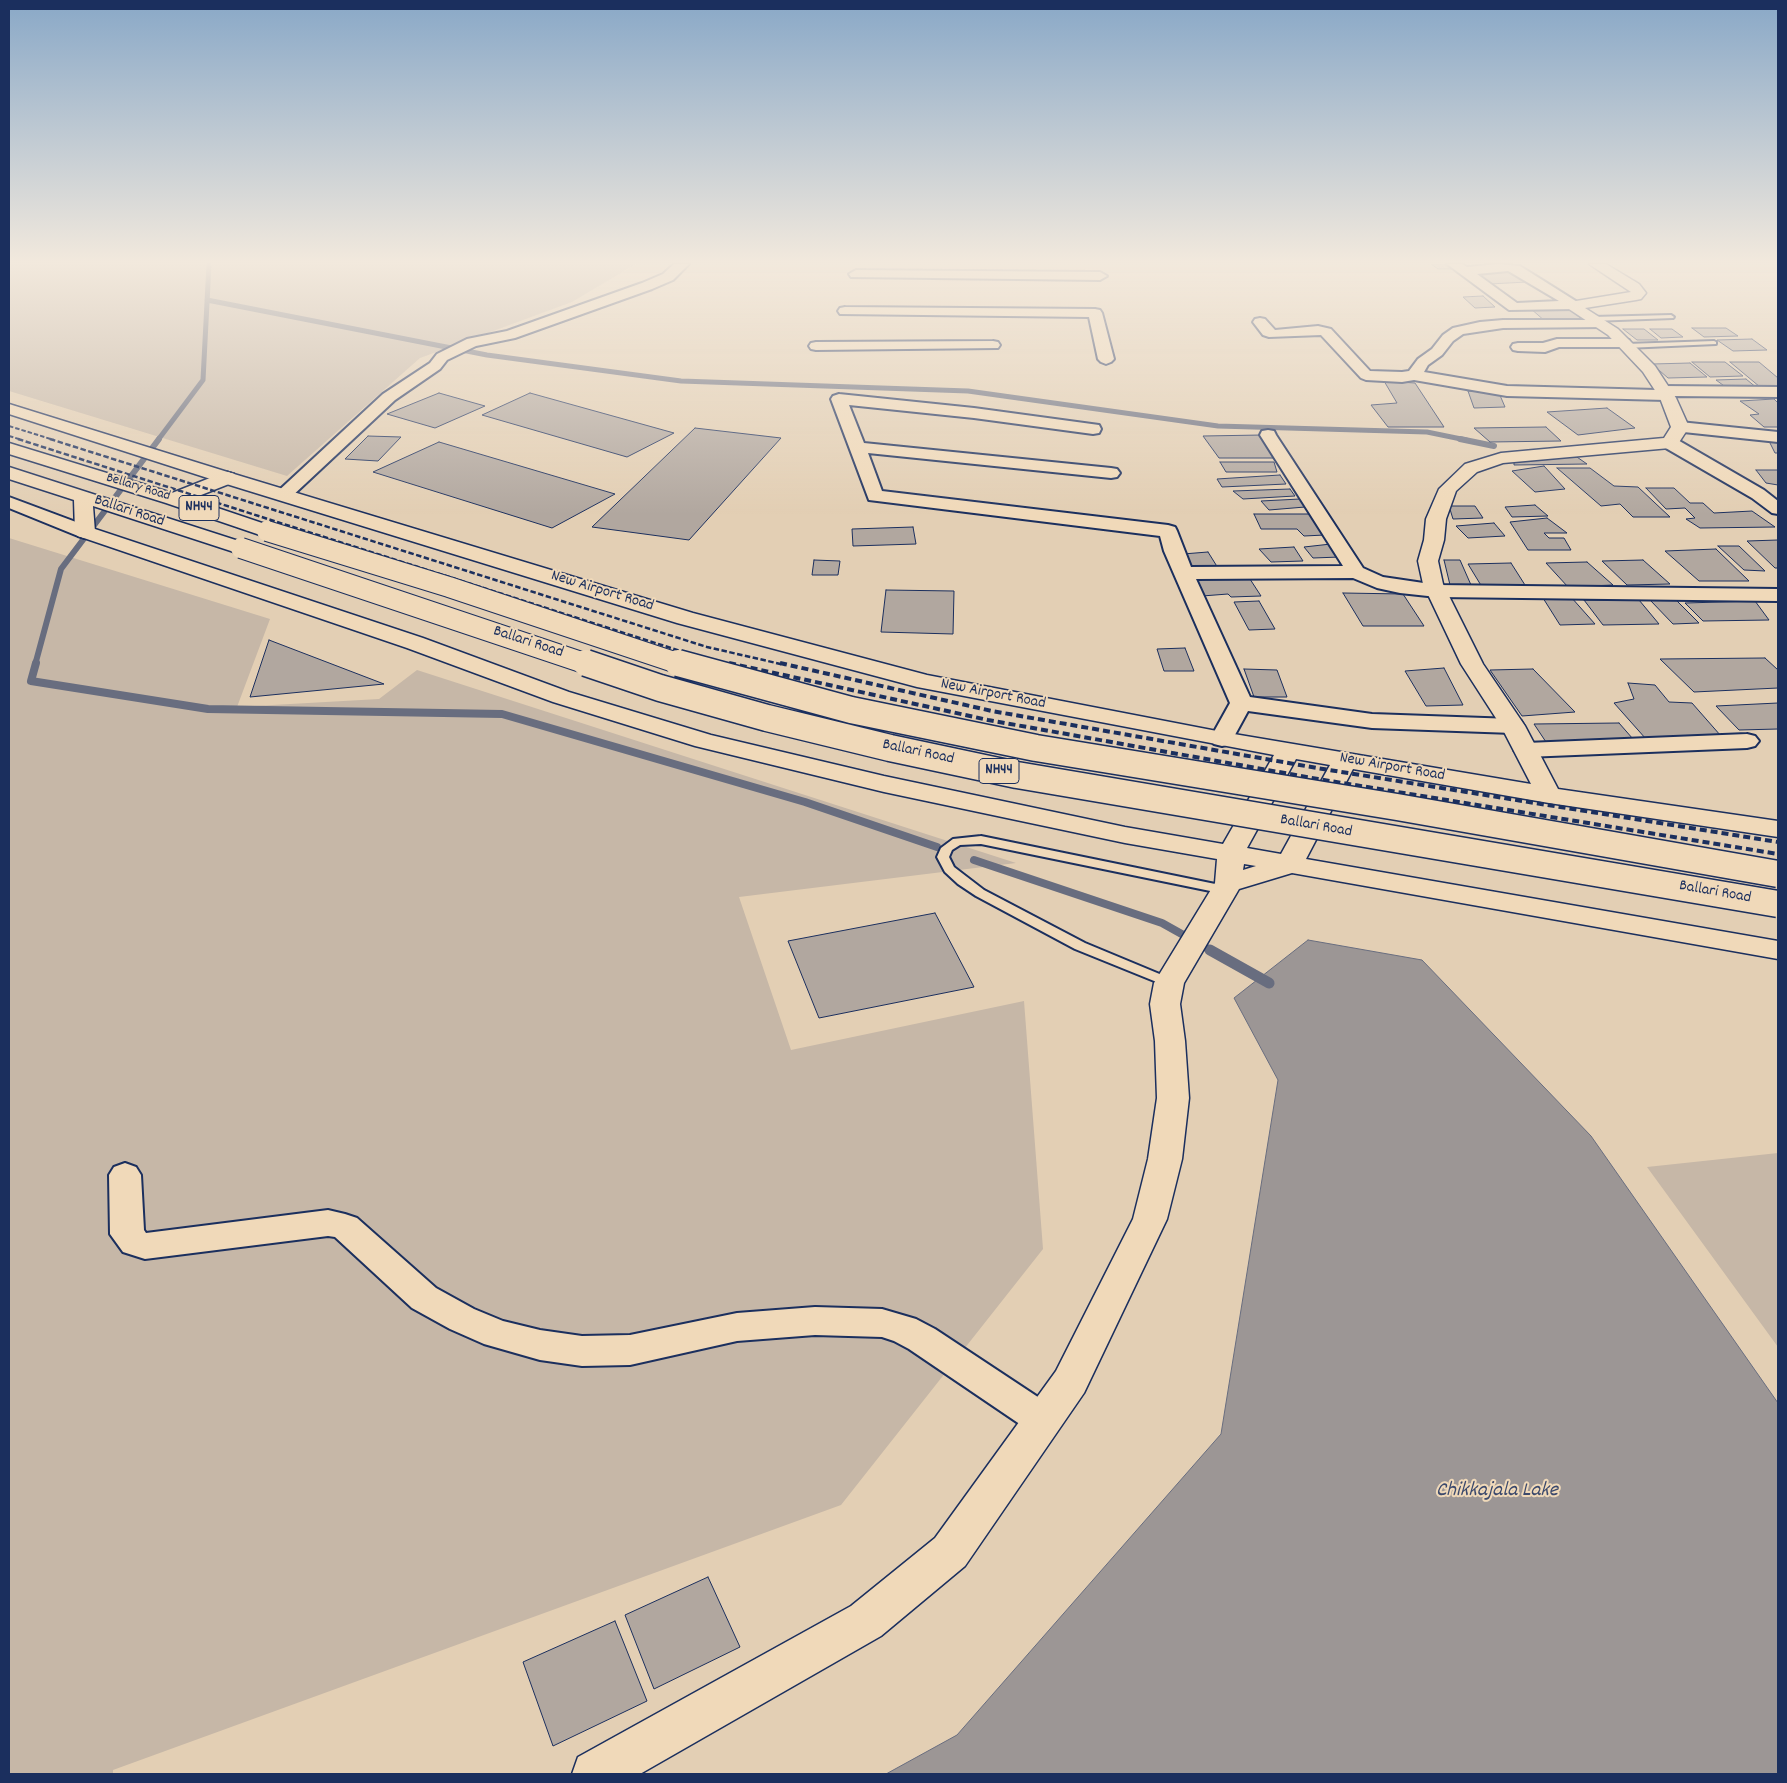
<!DOCTYPE html>
<html>
<head>
<meta charset="utf-8">
<style>
	body { margin:0 }
	#map { position:relative; width:1787px; height:1783px; overflow:hidden; background:#e3cfb4; font-family:Dekko,sans-serif }
	canvas { display:block }
	.frame { position:absolute; inset:0; border:10px solid #1b2f5e; pointer-events:none }
</style>
</head>
<body>
<div id="map">
<canvas width="1787" height="1783"></canvas>
<div class="frame"></div>
</div>
<script>
const ctx = document.querySelector('canvas').getContext('2d');
ctx.lineJoin = 'round';
function fillPath(path, color) { ctx.fillStyle = color; ctx.fill(path, 'evenodd'); }
const poly = rows => new Path2D(rows.map(r => 'M' + r).join(''));
function strokePath(path, color, width, dash) { ctx.strokeStyle = color; ctx.lineWidth = width; ctx.lineCap = dash ? 'butt' : 'round'; ctx.setLineDash(dash || []); ctx.stroke(path); }
function write(font, color, halo, rows, align = 'center') {
  ctx.font = font + ' Dekko,sans-serif'; ctx.lineWidth = 4; ctx.setLineDash([]); ctx.textBaseline = 'middle'; ctx.strokeStyle = halo; ctx.fillStyle = color; for (const [text, x, y, turn = 0] of rows) {
    ctx.save(); ctx.translate(x, y); ctx.rotate((+turn || 0) * Math.PI / 180); ctx.textAlign = isNaN(turn) ? turn : align; if (halo) ctx.strokeText(text, 0, 0); ctx.fillText(text, 0, 0); ctx.restore();
  }
}
fillPath(poly([
	[9,264,636,264,572,302,420,358,287,476,9,391],
	[9,538,270,619,237,707,379,699,417,670,1016,863,739,897,791,1050,1024,1001,1043,1249,841,1505,113,1770,113,1774,9,1774],
	[1778,1153,1778,1347,1647,1167]
]), '#c6b7a7');
const water = poly([
	[1308,940,1422,960,1591,1136,1778,1403,1778,1774,886,1774,957,1735,1221,1434,1278,1080,1234,998,1308,940]
]);
fillPath(water, '#9c9695');
strokePath(water, '#686d7f', 1);
strokePath(poly([
	[207,300,487,355,681,381,968,391,1218,426,1427,432,1466,440],
	[158,440,203,380,209,264]
]), '#686d7f', 5);
strokePath(poly([
	[1460,439,1494,446],
	[35,665,61,569,159,439]
]), '#686d7f', 6);
strokePath(poly([
	[36,663,31,681,208,709,502,714,805,802,937,847],
	[974,860,1162,923,1212,951]
]), '#686d7f', 8);
strokePath(poly([
	[1210,950,1269,983]
]), '#686d7f', 11);
const building = poly([
	[1431,264,1449,264,1455,269,1438,269,1431,264],
	[1508,269,1527,282,1489,284,1470,271,1508,269],
	[1483,296,1495,307,1475,308,1463,297,1483,296],
	[1567,307,1584,321,1546,322,1530,308,1567,307],
	[1692,328,1726,328,1738,336,1704,337,1692,328],
	[1623,329,1644,329,1658,340,1637,340,1623,329],
	[1650,329,1672,329,1683,337,1661,338,1650,329],
	[1752,339,1767,350,1733,351,1717,340,1752,339],
	[1692,362,1725,362,1743,376,1710,377,1692,362],
	[1730,362,1759,362,1778,378,1778,387,1760,387,1730,362],
	[1690,363,1707,377,1668,378,1652,364,1690,363],
	[1746,379,1757,388,1727,388,1716,380,1746,379],
	[1384,381,1415,383,1444,427,1388,427,1371,405,1397,403,1384,381],
	[1468,391,1499,393,1505,407,1474,408,1468,391],
	[439,393,485,406,435,428,387,414,439,393],
	[530,393,674,433,627,457,482,415,530,393],
	[1774,399,1778,403,1778,427,1764,427,1750,415,1759,414,1740,401,1774,399],
	[1607,408,1635,428,1578,435,1547,412,1607,408],
	[1546,427,1561,441,1490,442,1474,428,1546,427],
	[695,428,781,438,689,540,592,527,695,428],
	[1262,435,1275,458,1219,458,1203,436,1262,435],
	[368,436,401,437,378,461,345,459,368,436],
	[1768,439,1778,440,1778,453,1775,453,1768,439],
	[439,442,615,494,552,528,373,472,439,442],
	[1574,455,1587,464,1514,465,1514,461,1574,455],
	[1220,462,1274,462,1277,472,1226,472,1220,462],
	[1544,466,1565,489,1535,492,1512,471,1544,466],
	[1557,468,1590,468,1614,486,1638,487,1670,517,1633,517,1620,504,1601,506,1557,468],
	[1756,470,1778,470,1778,485,1766,483,1756,470],
	[1280,475,1286,484,1222,487,1217,479,1280,475],
	[1646,488,1674,488,1690,503,1703,503,1714,513,1752,511,1775,527,1700,528,1686,519,1695,518,1685,508,1666,509,1646,488],
	[1290,489,1295,496,1243,499,1233,491,1290,489],
	[1300,499,1305,507,1269,510,1261,501,1300,499],
	[1535,505,1548,516,1512,517,1505,507,1535,505],
	[1449,506,1475,506,1483,518,1453,519,1449,506],
	[1254,514,1312,514,1325,535,1304,536,1297,529,1261,529,1254,514],
	[1547,518,1567,533,1544,533,1549,538,1564,538,1571,550,1528,550,1510,522,1547,518],
	[1494,523,1505,536,1468,538,1456,526,1494,523],
	[913,527,916,544,853,546,852,529,913,527],
	[1778,540,1778,568,1775,568,1747,541,1778,540],
	[1331,544,1340,557,1313,558,1304,547,1331,544],
	[1718,546,1739,546,1765,571,1744,570,1718,546],
	[1294,547,1303,561,1271,562,1259,549,1294,547],
	[1716,549,1749,581,1699,581,1665,551,1716,549],
	[1208,552,1218,568,1191,568,1183,554,1208,552],
	[814,560,840,561,838,575,812,575,814,560],
	[1444,560,1460,560,1471,585,1450,585,1444,560],
	[1643,560,1670,584,1627,585,1602,561,1643,560],
	[1587,562,1613,585,1568,587,1546,563,1587,562],
	[1511,563,1525,585,1482,587,1468,564,1511,563],
	[1248,576,1261,596,1231,597,1228,594,1202,596,1194,577,1248,576],
	[886,590,954,591,953,634,881,632,886,590],
	[1343,593,1403,594,1424,626,1363,626,1343,593],
	[1571,597,1595,624,1560,625,1543,598,1571,597],
	[1675,599,1699,623,1673,624,1650,600,1675,599],
	[1584,600,1639,600,1659,624,1603,625,1584,600],
	[1259,601,1275,629,1249,630,1234,602,1259,601],
	[1755,601,1769,620,1703,621,1685,603,1755,601],
	[269,640,384,684,250,697,269,640],
	[1185,648,1194,671,1164,671,1157,649,1185,648],
	[1765,658,1778,670,1778,688,1694,692,1660,659,1765,658],
	[1444,668,1463,705,1426,706,1405,671,1444,668],
	[1244,669,1277,670,1287,697,1254,697,1244,669],
	[1533,669,1575,712,1522,716,1490,670,1533,669],
	[1628,683,1655,685,1669,702,1692,703,1721,736,1646,739,1614,703,1634,699,1628,683],
	[1778,703,1778,729,1739,730,1716,706,1778,703],
	[1619,723,1633,739,1546,742,1534,724,1619,723],
	[935,913,974,987,819,1018,788,941,935,913],
	[708,1577,740,1647,654,1689,625,1615,708,1577],
	[615,1621,647,1701,553,1746,523,1662,615,1621]
]);
fillPath(building, '#b1a79f');
strokePath(building, '#1b2f5e', 1);
const service = poly([
	[1671,315,1674,317,1673,318,1592,321,1589,319,1592,317,1671,315],
	[1714,341,1716,342,1716,344,1626,348,1622,346,1626,344,1714,341],
	[981,836,1225,886,1231,890,1225,894,981,844,960,845,952,850,949,857,954,867,984,890,1085,943,1174,980,1176,983,1174,986,1169,987,1075,949,976,896,958,884,945,872,937,857,941,848,953,839,981,836]
]);
const minor = poly([
	[674,264,689,264,673,280,652,289,515,338,476,346,447,360,440,369,395,400,290,498,284,499,278,498,275,494,383,394,430,363,437,354,467,339,507,331,642,283,663,274,674,264],
	[1447,264,1462,264,1467,267,1498,264,1520,266,1582,305,1575,309,1509,310,1447,264],
	[1508,271,1510,272,1559,301,1517,303,1477,274,1508,271],
	[856,270,1100,272,1107,276,1100,280,851,277,849,274,856,270],
	[845,307,1095,309,1100,310,1102,313,1114,359,1111,362,1106,364,1101,362,1098,359,1089,317,840,314,838,311,840,308,845,307],
	[1260,318,1265,319,1275,330,1318,326,1331,329,1370,371,1402,372,1409,371,1418,359,1432,349,1443,335,1453,328,1480,322,1503,320,1600,320,1605,321,1607,324,1605,327,1503,328,1463,334,1453,341,1442,355,1428,365,1424,372,1507,386,1656,390,1663,386,1778,387,1778,397,1673,396,1666,400,1507,396,1414,380,1402,382,1366,380,1361,378,1321,335,1269,337,1263,335,1253,322,1255,319,1260,318],
	[1557,339,1624,339,1629,340,1631,343,1629,346,1624,347,1559,347,1545,352,1518,351,1513,350,1511,347,1513,344,1518,343,1543,343,1557,339],
	[993,341,998,342,1000,345,998,348,816,350,811,349,809,346,811,343,816,342,993,341],
	[839,394,974,408,1099,425,1101,429,1099,433,1093,434,974,418,849,405,864,443,1111,468,1117,469,1120,473,1117,477,1111,478,868,453,882,491,1168,525,1175,527,1177,531,1191,567,1343,566,1260,435,1262,431,1268,430,1274,431,1276,435,1363,568,1383,577,1437,585,1778,589,1778,601,1437,597,1400,593,1377,588,1353,578,1196,579,1250,697,1372,714,1513,719,1521,721,1524,726,1521,731,1513,733,1372,728,1248,711,1230,744,1222,746,1214,744,1210,739,1230,703,1164,551,1160,536,869,500,831,399,833,396,839,394],
	[1680,422,1778,432,1778,442,1674,431,1672,427,1674,423,1680,422],
	[1670,438,1676,439,1764,490,1778,501,1778,514,1772,513,1752,498,1664,447,1662,443,1664,439,1670,438],
	[9,497,92,528,94,532,92,536,85,538,78,536,9,508,9,497],
	[1747,734,1755,736,1759,741,1755,746,1747,748,1526,757,1518,755,1514,750,1518,745,1526,743,1747,734],
	[125,1163,136,1167,141,1175,144,1230,146,1233,328,1210,345,1214,357,1218,436,1288,474,1309,503,1321,540,1330,582,1336,630,1335,737,1313,815,1307,882,1309,916,1319,935,1329,1056,1409,1062,1420,1056,1431,1043,1436,1030,1431,909,1349,894,1341,882,1337,815,1335,737,1341,630,1365,582,1366,540,1360,484,1344,450,1329,412,1308,335,1237,328,1236,145,1259,123,1252,110,1234,109,1175,114,1167,125,1163]
]);
const tertiary = poly([
	[1589,264,1606,264,1639,284,1646,293,1641,299,1636,300,1585,308,1618,329,1655,366,1676,398,1689,427,1676,447,1670,448,1503,463,1477,472,1456,491,1446,519,1444,540,1438,561,1443,584,1483,664,1525,726,1558,789,1778,821,1778,837,1549,803,1353,769,1306,859,1778,941,1778,959,1292,873,1239,889,1184,983,1180,1004,1185,1041,1189,1098,1182,1159,1167,1219,1084,1393,965,1566,881,1636,640,1774,572,1774,578,1757,851,1606,935,1538,1056,1371,1133,1219,1148,1159,1157,1098,1155,1041,1150,1004,1154,983,1215,883,1217,859,1125,843,884,792,695,746,553,702,407,648,78,536,75,532,78,528,85,526,92,528,423,638,569,692,711,735,884,776,1125,827,1223,844,1274,755,917,687,677,623,220,482,218,478,220,474,227,472,234,474,693,613,927,675,1222,732,1531,784,1501,726,1461,664,1423,584,1418,561,1424,540,1426,519,1439,489,1465,464,1501,453,1664,438,1671,427,1660,398,1643,372,1608,335,1569,309,1568,305,1570,302,1631,292,1589,264],
	[1296,759,1330,765,1281,854,1247,848,1296,759],
	[1244,864,1256,866,1243,870,1244,864]
]);
const secondary = poly([
	[9,404,234,474,236,478,234,482,227,484,220,482,9,414,9,404]
]);
const trunk = poly([
	[9,443,172,493,220,474,227,472,234,474,236,478,234,482,191,499,274,527,277,531,274,535,267,537,260,535,166,503,9,454,9,443],
	[9,467,248,544,251,548,248,552,241,554,234,552,93,506,95,532,92,536,85,538,78,536,75,532,74,500,9,479,9,467]
]);
strokePath(service, '#1b2f5e', 4);
strokePath(minor, '#1b2f5e', 4);
strokePath(tertiary, '#1b2f5e', 3);
strokePath(secondary, '#1b2f5e', 3);
strokePath(trunk, '#1b2f5e', 3);
fillPath(service, '#f0d9b9');
fillPath(minor, '#f0d9b9');
fillPath(tertiary, '#f0d9b9');
fillPath(secondary, '#f0d9b9');
fillPath(trunk, '#f0d9b9');
strokePath(poly([
	[9,426,54,440],
	[9,436,22,440]
]), '#1b2f5e', 2, [4.5, 2]);
strokePath(poly([
	[18,439,696,656,735,665],
	[50,439,707,647,785,665]
]), '#1b2f5e', 2.5, [5.5, 2.5]);
strokePath(poly([
	[729,663,988,720,1318,779,1778,854],
	[780,663,992,711,1317,768,1778,842]
]), '#1b2f5e', 4, [7, 4]);
const trunkBridgeFar1 = poly([
	[267,531,449,587,683,665],
	[241,548,590,665]
]);
const trunkBridge = poly([
	[586,663,660,688,767,718,890,748,1017,775,1778,904],
	[678,663,851,710,1036,748,1397,807,1778,874]
]);
strokePath(trunkBridgeFar1, '#1b2f5e', 22, []);
strokePath(trunkBridge, '#1b2f5e', 29, []);
strokePath(trunkBridgeFar1, '#f0d9b9', 20);
strokePath(trunkBridge, '#f0d9b9', 26);
const sky = ctx.createLinearGradient(0, 0, 0, 514);
sky.addColorStop(0, '#89a8c7');
sky.addColorStop(0.51, '#f2e9dd');
sky.addColorStop(1, '#f2e9dd00');
ctx.fillStyle = sky;
ctx.fillRect(0, 0, 1787, 514);
write('14px', '#1b2f5e', '#f0d9b9', [
	["Bellary Road",138,488,17]
]);
for (const [x, y, w] of [
	[199,508,40],
	[999,771,40]
]) { const box = new Path2D(); box.roundRect(x - w / 2, y - 12.5, w, 25, 4); ctx.fillStyle = '#f0d9b9'; ctx.fill(box); strokePath(box, '#1b2f5e', 1); }
write('bold 15px', '#1b2f5e', null, [
	["NH44",199,508],
	["NH44",999,771]
]);
write('16px', '#1b2f5e', '#f0d9b9', [
	["Ballari Road",129,512,18],
	["New Airport Road",602,592,17],
	["Ballari Road",528,643,18],
	["New Airport Road",993,695,11],
	["Ballari Road",918,753,12],
	["New Airport Road",1392,768,10],
	["Ballari Road",1316,827,10],
	["Ballari Road",1715,893,10]
]);
write('italic 21px', '#3b496c', '#f0d9b9', [
	["Chikkajala Lake",1497,1492]
]);
</script>
</body>
</html>
